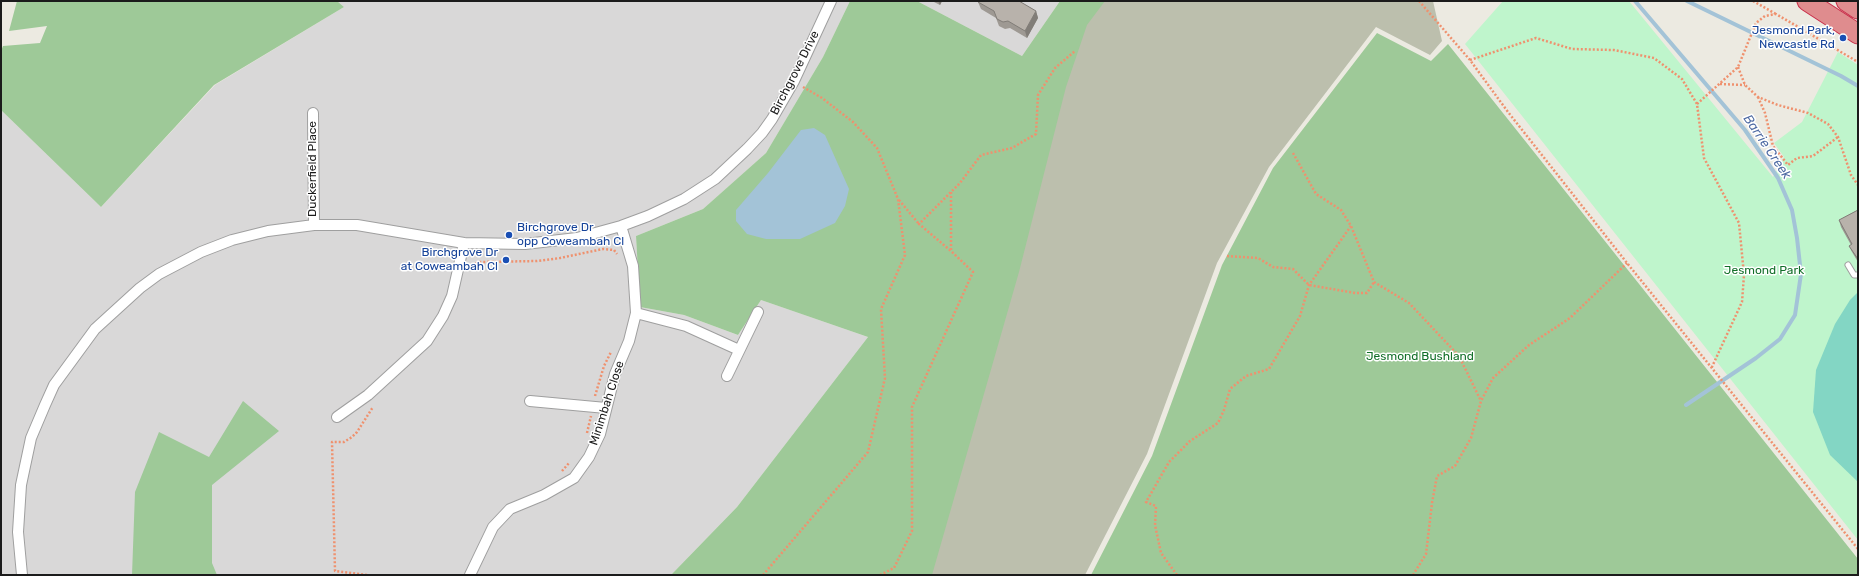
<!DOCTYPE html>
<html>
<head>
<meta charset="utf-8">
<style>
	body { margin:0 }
	#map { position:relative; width:1859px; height:576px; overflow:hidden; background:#eceae1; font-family:Rubik,sans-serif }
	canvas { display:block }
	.frame { position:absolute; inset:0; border:2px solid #1b1b1b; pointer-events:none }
</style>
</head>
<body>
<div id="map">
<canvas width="1859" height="576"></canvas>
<div class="frame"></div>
</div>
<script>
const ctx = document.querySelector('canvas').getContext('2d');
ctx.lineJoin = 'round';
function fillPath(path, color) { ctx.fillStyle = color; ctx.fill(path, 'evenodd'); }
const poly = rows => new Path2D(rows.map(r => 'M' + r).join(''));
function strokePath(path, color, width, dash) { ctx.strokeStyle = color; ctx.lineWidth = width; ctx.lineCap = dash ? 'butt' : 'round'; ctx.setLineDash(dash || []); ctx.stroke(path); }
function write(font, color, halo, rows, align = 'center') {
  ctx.font = font + ' Rubik,sans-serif'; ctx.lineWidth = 3; ctx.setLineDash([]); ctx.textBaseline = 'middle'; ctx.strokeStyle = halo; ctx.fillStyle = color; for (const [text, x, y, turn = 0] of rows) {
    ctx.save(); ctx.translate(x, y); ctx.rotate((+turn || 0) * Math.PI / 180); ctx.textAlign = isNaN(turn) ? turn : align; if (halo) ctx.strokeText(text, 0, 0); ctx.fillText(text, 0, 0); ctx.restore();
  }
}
fillPath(poly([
	[337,1,850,1,823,57,766,153,703,209,636,236,640,307,684,315,738,335,761,300,868,337,737,507,671,575,1,575,1,110,101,207,215,85,344,7],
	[917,1,1060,1,1022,56]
]), '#d9d8d8');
fillPath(poly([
	[1060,1,1433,1,1442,41,1430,55,1376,27,1269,167,1217,263,1147,454,1085,575,920,575]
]), '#bcbfad');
fillPath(poly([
	[17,1,337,1,344,7,214,85,101,207,1,110,1,51,3,46,40,43,47,26,9,31],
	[850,1,917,1,1022,56,1060,1,1105,1,1087,25,1066,87,1019,272,932,575,671,575,737,507,868,337,761,300,738,335,684,315,640,307,636,236,703,209,766,153,823,57],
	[1377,33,1431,61,1448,44,1858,559,1858,575,1091,575,1152,456,1222,265,1273,168],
	[243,401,279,431,212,485,212,563,217,575,132,575,135,492,159,432,209,457]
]), '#9ec998');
fillPath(poly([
	[1503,1,1629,1,1773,177,1784,157,1774,143,1802,122,1838,52,1858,65,1858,540,1465,44]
]), '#bff5cc');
fillPath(poly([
	[1858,292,1858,482,1830,455,1813,412,1816,370,1835,324,1850,300]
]), '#83d6c4');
fillPath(poly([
	[814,128,825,135,849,189,845,206,835,223,800,239,766,239,747,234,736,221,736,210,768,173,801,130]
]), '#a3c3d7');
strokePath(poly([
	[1635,1,1745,130,1778,178,1792,210,1797,238,1801,274,1795,315,1780,339,1756,358,1686,405],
	[1687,1,1841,76,1858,86]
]), '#a3c3d7', 4);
const lane = poly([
	[1848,265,1854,275,1858,275]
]);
const street = poly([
	[313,113,314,225],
	[636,313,686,326,739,350],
	[727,376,758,312],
	[530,401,606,408],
	[337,417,368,395,427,341,443,316,452,296,464,243],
	[22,575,18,532,21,485,31,438,45,405,54,385,95,329,140,288,159,274,201,252,232,240,268,231,314,225,357,225,464,243,525,244,577,238,621,226,648,216,684,199,715,179,747,149,762,133,772,119,794,81,831,1],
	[470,575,493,527,510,509,544,495,574,478,589,457,600,434,615,374,629,341,636,313,633,266,621,226]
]);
const highway = poly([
	[1807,1,1858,34],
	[1846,1,1858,9]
]);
strokePath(lane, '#9f9f9f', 7);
strokePath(street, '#9f9f9f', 12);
strokePath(highway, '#c92f4a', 21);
strokePath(poly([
	[1419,1,1470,60,1508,112,1627,263,1858,549],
	[1753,1,1776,14],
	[1470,60,1536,38,1572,49,1614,50,1654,58,1682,79,1697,104,1704,158,1739,223,1744,275,1742,302,1711,369],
	[1738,67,1745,85,1758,97,1778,105,1808,113,1828,124,1838,137,1851,175,1858,185],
	[1720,84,1745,85],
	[1758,97,1765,113,1773,146,1788,165,1797,158,1813,156,1838,137],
	[1697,104,1738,67,1756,23,1765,16,1776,14,1858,62],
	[1293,153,1316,194,1341,210,1351,226,1374,282,1409,303,1459,356,1481,401],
	[951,192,951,250],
	[899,200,919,224],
	[1227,256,1258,258,1273,267,1293,269,1309,285,1355,293,1367,293,1374,282],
	[470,269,474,264,480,262,537,261,560,258,603,249,614,250,617,254],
	[595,396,604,366,611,352],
	[587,433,591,416],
	[562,471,569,463],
	[367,575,335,571,332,442,344,442,352,437,357,432,373,407],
	[763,575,868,452,885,378,881,309,905,255,898,199,877,148,853,122,822,98,803,87],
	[880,575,894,568,912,531,912,407,973,272,951,251,919,224,960,183,981,155,1012,148,1036,134,1038,95,1055,68,1075,51],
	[1177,575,1161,553,1155,525,1156,506,1146,502,1169,462,1190,441,1218,423,1224,410,1230,389,1246,376,1269,369,1300,316,1309,285,1351,226],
	[1413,575,1426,554,1432,503,1437,476,1455,466,1471,438,1481,401,1493,378,1529,345,1570,318,1627,263]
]), '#ef916e', 2.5, [2, 2]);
strokePath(lane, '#fff', 5);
strokePath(street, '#fff', 10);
strokePath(highway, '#df8c8e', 19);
fillPath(poly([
	[932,1,942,1,940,5],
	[978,2,1036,11,1038,18,1027,38,1010,28,1005,29,999,26,996,18,981,9],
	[1858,210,1858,262,1852,252,1849,246,1851,245,1841,227,1839,220]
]), '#9e9993');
fillPath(poly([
	[938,1,942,1,940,5],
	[1036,11,1038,18,1027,38,1025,31]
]), '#817d78');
const building = poly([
	[979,1,1019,1,1036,11,1025,31,1008,21,1003,22,997,19,994,11,978,2,979,1],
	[1858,210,1858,259,1849,246,1852,244,1839,220,1858,210]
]);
fillPath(building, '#b8b2ab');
strokePath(building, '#817d78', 1);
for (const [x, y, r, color] of [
	[1843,38,4,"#1a4fb4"],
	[509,235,4,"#1a4fb4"],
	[506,260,4,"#1a4fb4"]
]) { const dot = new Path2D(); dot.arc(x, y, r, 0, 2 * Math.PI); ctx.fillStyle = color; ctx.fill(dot); strokePath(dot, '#fff', 1.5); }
write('12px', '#164399', '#fff', [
	["Jesmond Park,",1835,31],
	["Newcastle Rd",1835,45],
	["Birchgrove Dr",517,228,"left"],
	["opp Coweambah Cl",517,242,"left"],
	["Birchgrove Dr",498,253],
	["at Coweambah Cl",498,267]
], 'right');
write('12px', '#1b1b1b', '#fff', [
	["Birchgrove Drive",795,73,-63],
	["Duckerfield Place",313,169,-90],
	["Minimbah Close",607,403,-72]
]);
write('12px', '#126f29', '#fff', [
	["Jesmond Park",1764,271],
	["Jesmond Bushland",1420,357]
]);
write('italic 13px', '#4f6ba3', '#fff', [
	["Barrie Creek",1767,147,56]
]);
</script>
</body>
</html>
